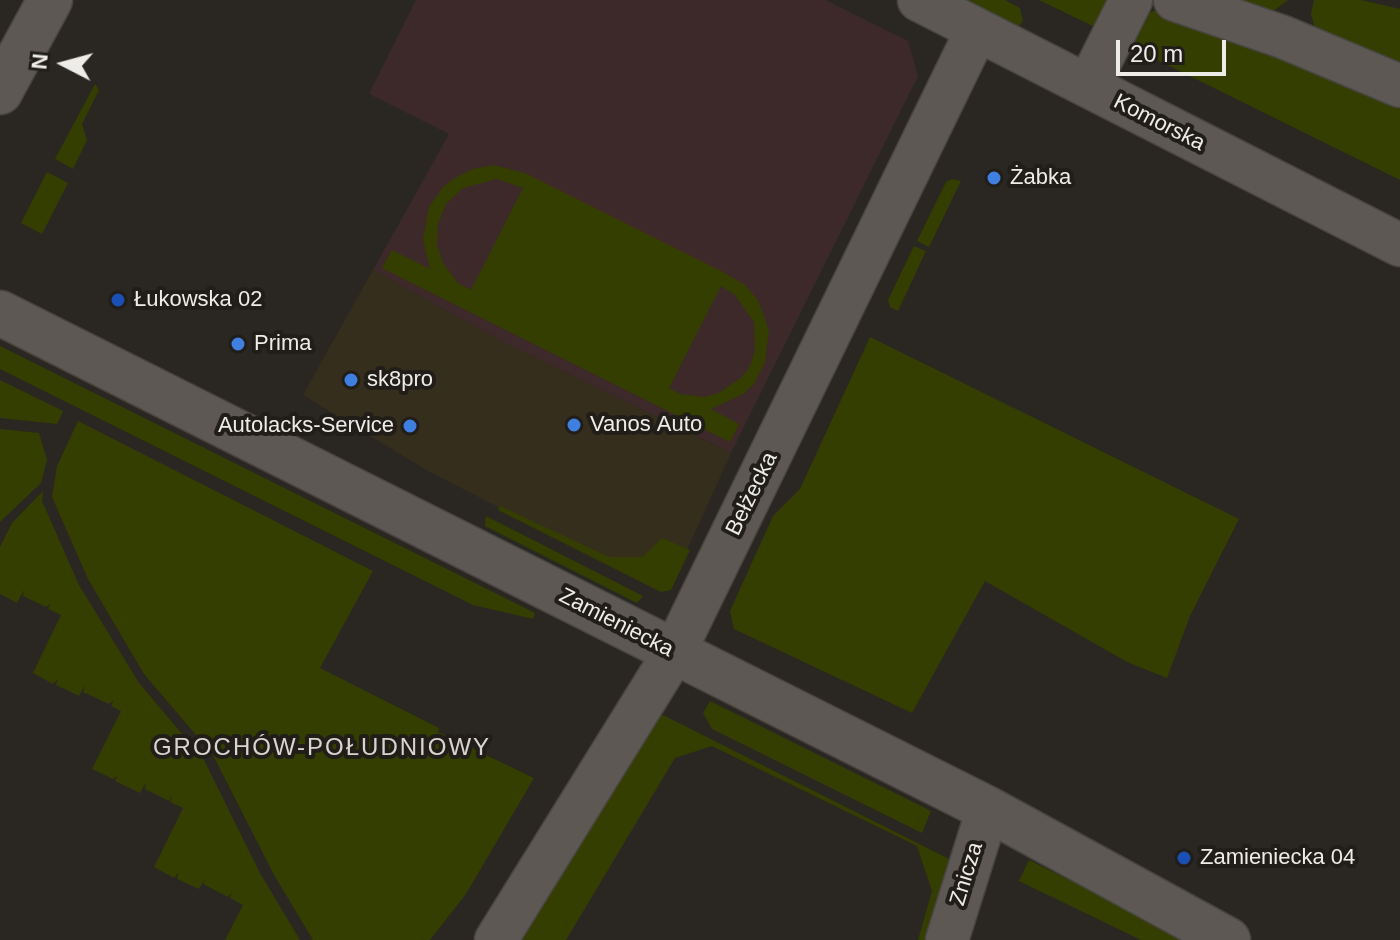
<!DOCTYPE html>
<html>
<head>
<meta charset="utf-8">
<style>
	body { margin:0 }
	#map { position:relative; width:1400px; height:940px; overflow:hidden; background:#2a2722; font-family:Helvetica,sans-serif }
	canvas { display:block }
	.north { position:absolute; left:24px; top:24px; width:80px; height:80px; -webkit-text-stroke:6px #211d19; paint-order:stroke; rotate:276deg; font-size:22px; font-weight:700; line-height:32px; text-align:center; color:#eeece9 }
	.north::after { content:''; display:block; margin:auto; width:28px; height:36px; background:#eeece9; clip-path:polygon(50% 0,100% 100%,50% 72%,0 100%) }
	.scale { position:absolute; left:1116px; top:40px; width:110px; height:36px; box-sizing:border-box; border:4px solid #eeece9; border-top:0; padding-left:10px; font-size:24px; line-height:28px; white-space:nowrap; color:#eeece9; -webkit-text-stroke:6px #211d19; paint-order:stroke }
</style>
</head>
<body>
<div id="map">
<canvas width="1400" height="940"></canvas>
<div class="north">N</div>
<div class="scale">20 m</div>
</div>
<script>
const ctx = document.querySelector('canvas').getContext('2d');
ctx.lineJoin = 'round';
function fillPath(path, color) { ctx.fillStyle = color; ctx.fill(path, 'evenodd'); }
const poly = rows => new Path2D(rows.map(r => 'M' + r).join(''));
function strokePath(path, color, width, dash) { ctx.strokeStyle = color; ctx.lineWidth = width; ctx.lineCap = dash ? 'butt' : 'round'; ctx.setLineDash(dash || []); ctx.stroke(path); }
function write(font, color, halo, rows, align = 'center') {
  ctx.font = font + ' Helvetica,sans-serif'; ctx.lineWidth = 8; ctx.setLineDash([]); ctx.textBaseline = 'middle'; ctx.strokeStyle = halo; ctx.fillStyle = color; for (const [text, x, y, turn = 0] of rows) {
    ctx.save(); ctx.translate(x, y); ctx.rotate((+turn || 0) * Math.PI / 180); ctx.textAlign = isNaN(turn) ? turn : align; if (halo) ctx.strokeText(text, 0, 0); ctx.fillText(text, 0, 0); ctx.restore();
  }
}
fillPath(poly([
	[373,270,503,342,731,453,686,552,621,570,428,471,303,395]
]), '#362e1d');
fillPath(poly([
	[416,0,825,0,908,41,918,76,731,453,503,342,373,270,449,134,369,94]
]), '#3d2929');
fillPath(poly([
	[962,0,1005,0,1020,8,1023,21,1018,27],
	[1039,0,1111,0,1103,31],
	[1208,0,1288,0,1272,12],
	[1314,0,1361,0,1400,9,1400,73,1316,32,1311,14],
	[1154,11,1170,11,1400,98,1400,180,1131,47,1141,16],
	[95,84,99,90,82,124,87,140,73,169,55,159],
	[493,165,525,173,721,271,745,285,758,300,769,330,765,362,754,384,743,394,711,409,739,424,730,442,382,268,392,250,430,269,423,239,429,207,443,187,453,179,473,169],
	[497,179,523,188,471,290,458,283,443,263,437,245,438,224,446,204,463,188],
	[721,286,735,295,754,322,755,351,750,366,742,377,719,393,705,397,680,394,669,388],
	[47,172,68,183,42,234,21,223],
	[952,179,961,181,929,247,917,241,946,182],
	[914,246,926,251,898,311,890,307,888,300],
	[870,337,1239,519,1190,616,1167,678,1127,662,985,581,912,713,734,629,730,611,773,516,800,489],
	[0,346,535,613,533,619,473,605,0,369],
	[0,380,63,411,57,424,0,418],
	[78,421,373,571,320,668,439,728,438,732,534,778,466,894,430,940,313,940,274,875,213,755,144,674,88,579,52,497,57,466],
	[0,429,39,433,47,460,41,483,0,522],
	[43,491,42,501,79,585,139,683,204,760,260,873,300,940,225,940,243,905,230,898,232,892,228,897,203,884,205,878,199,889,177,879,178,873,174,878,154,867,183,808,170,802,173,795,169,801,145,789,146,782,140,793,115,781,117,776,113,779,92,769,121,711,111,706,114,700,109,704,83,692,85,685,79,696,56,685,58,679,53,684,33,673,61,615,48,609,51,603,46,607,23,596,24,590,17,603,0,594,0,547,12,523],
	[500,506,609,557,643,557,662,538,690,550,671,590,661,592,498,510],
	[486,516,643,596,637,603,485,526],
	[710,701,931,811,922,833,712,729,703,713],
	[657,712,953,861,930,940,918,940,932,891,917,846,712,746,675,758,566,940,518,940],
	[1029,860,1189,940,1141,940,1019,881]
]), '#343e00');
const street = poly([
	[919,0,1400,245],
	[1175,0,1283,37,1400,86],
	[1088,86,1131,0],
	[496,940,674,653,977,30],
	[947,940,988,809]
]);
const secondary = poly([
	[0,92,50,0],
	[0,313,988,809,1228,940]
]);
strokePath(street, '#484541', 45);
strokePath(secondary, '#484541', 47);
strokePath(street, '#5d5854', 42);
strokePath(secondary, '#5d5854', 44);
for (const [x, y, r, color] of [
	[994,178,8,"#3f7fe0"],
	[118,300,8,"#1a4fb4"],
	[238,344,8,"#3f7fe0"],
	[351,380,8,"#3f7fe0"],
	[574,425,8,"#3f7fe0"],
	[410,426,8,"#3f7fe0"],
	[1184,858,8,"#1a4fb4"]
]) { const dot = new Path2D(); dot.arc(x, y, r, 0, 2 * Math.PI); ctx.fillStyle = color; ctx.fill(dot); strokePath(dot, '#211d19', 3); }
write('22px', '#eeece9', '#211d19', [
	["Komorska",1159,123,27],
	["Bełżecka",752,494,-64],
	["Zamieniecka",616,623,27],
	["Znicza",967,874,-73]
]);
write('22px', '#eeece9', '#211d19', [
	["Żabka",1010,178],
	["Łukowska 02",134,300],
	["Prima",254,344],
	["sk8pro",367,380],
	["Vanos Auto",590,425],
	["Autolacks-Service",394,426,"right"],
	["Zamieniecka 04",1200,858]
], 'left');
ctx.letterSpacing = '2px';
write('24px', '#d9d4ce', '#211d19', [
	["GROCHÓW-POŁUDNIOWY",322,748]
]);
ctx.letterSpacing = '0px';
</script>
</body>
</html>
